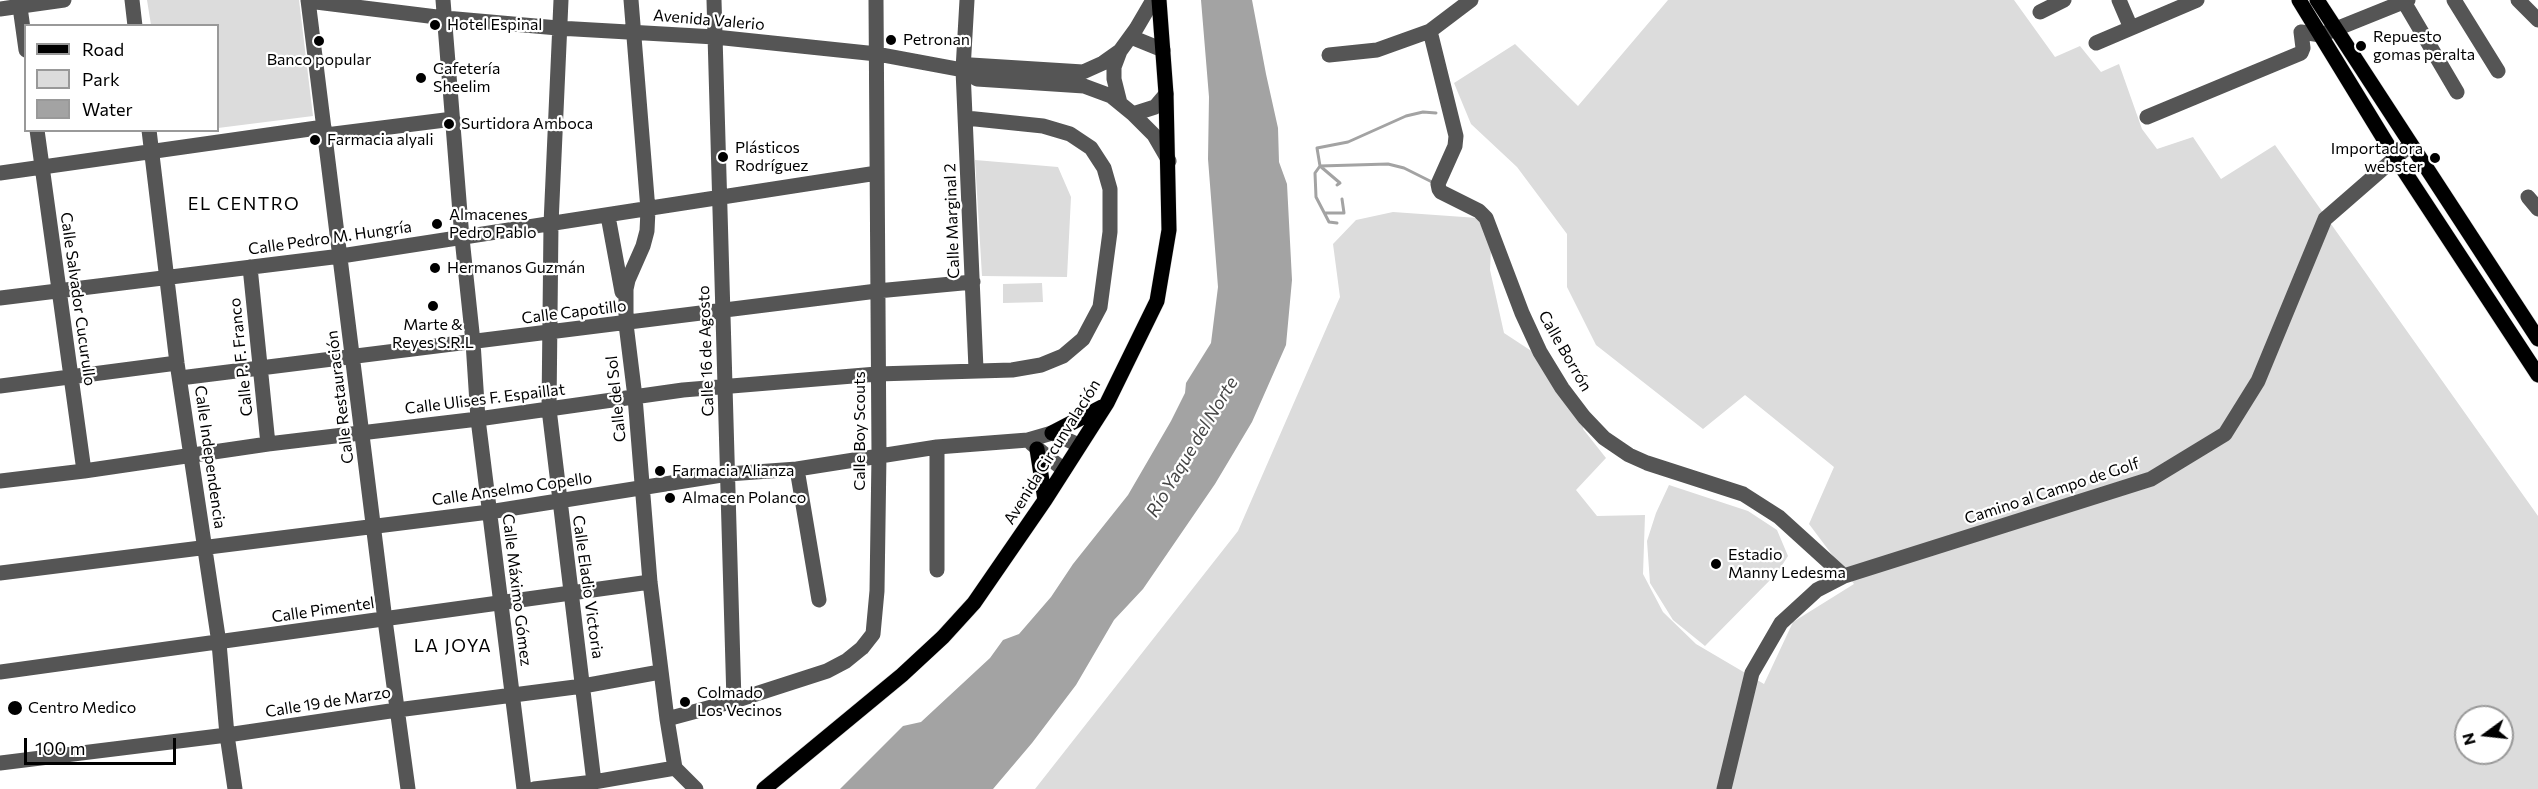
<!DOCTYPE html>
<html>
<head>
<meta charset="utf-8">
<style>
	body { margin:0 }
	#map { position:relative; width:2538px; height:789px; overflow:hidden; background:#fff; font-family:Commissioner,sans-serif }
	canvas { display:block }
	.legend { position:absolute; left:24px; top:24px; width:195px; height:108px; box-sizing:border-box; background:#fff; border:2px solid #999; margin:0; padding:8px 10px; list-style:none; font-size:18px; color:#000 }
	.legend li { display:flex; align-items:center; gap:12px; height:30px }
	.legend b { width:30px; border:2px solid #999 }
	.north { position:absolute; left:2454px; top:705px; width:60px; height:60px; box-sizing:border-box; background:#fff; border:2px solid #999; border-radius:50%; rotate:255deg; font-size:16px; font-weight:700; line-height:24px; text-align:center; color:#000 }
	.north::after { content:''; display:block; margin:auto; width:21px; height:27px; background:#000; clip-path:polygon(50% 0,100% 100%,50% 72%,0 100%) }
	.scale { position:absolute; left:24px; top:738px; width:152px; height:27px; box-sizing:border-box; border:3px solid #000; border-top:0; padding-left:8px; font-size:18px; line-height:21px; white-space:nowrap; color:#000; -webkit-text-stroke:4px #fff; paint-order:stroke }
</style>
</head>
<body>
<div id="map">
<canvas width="2538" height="789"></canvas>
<ul class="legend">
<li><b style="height:8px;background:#000"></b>Road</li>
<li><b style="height:16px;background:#dcdcdc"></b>Park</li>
<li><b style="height:16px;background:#a3a3a3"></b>Water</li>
</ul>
<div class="north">N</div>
<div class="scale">100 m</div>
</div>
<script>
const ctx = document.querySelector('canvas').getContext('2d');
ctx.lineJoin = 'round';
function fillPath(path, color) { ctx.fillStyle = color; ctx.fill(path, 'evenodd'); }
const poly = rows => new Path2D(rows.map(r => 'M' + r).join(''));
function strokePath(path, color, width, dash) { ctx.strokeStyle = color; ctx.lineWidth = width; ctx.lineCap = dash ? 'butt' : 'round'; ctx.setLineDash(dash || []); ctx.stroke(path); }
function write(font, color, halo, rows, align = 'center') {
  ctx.font = font + ' Commissioner,sans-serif'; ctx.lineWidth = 4.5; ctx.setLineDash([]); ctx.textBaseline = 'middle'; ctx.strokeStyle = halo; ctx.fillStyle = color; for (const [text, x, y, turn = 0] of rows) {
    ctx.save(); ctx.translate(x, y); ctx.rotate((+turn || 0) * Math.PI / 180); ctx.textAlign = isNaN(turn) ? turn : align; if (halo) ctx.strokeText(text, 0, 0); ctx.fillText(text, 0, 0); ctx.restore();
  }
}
fillPath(poly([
	[147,0,299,0,313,116,218,128,218,26,151,25],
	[1668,0,2014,0,2055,57,2080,46,2101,72,2119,64,2142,129,2157,149,2193,137,2221,179,2275,145,2538,516,2538,789,1035,789,1238,531,1340,297,1333,244,1356,220,1393,212,1478,218,1491,249,1490,270,1504,333,1539,356,1585,422,1583,429,1606,458,1576,490,1597,516,1645,515,1643,574,1663,612,1696,644,1764,684,1793,622,1854,584,1809,524,1834,467,1745,395,1703,429,1596,345,1567,287,1567,234,1517,167,1471,124,1454,83,1515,44,1578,106],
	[2466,717,2502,717,2502,753,2466,753],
	[975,160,1058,167,1071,197,1067,277,982,276],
	[1042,283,1043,302,1003,303,1003,284],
	[1669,485,1748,511,1777,530,1788,556,1777,573,1705,646,1673,620,1650,583,1647,541,1656,513]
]), '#dcdcdc');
fillPath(poly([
	[1201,0,1252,0,1266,74,1278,128,1279,162,1287,184,1292,280,1286,345,1252,422,1215,484,1143,589,1114,620,1076,685,1032,743,993,789,840,789,903,726,921,722,990,658,1003,640,1019,634,1051,597,1073,564,1128,495,1171,421,1185,393,1186,383,1211,343,1218,287,1208,159,1209,97]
]), '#a3a3a3');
strokePath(poly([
	[1320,166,1388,164,1404,168,1434,183],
	[1320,166,1315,173,1316,197,1329,222,1337,223],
	[1337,185,1340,183,1320,166,1317,148,1348,142,1406,116,1423,112,1436,113],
	[1325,213,1344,213,1342,199]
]), '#a3a3a3', 3);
const major = poly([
	[2299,0,2395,157,2538,375],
	[2317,0,2538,339],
	[1052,433,1102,407],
	[1037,449,1045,500],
	[764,789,902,675,943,637,974,603,1045,500,1107,403,1157,301,1169,230,1166,94,1159,0]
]);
strokePath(major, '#dbdbdb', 16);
strokePath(poly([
	[19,0,26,50],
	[132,0,135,26],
	[308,0,385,620,408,789],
	[443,0,462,238,473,342,478,419,524,789],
	[561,0,551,224,549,409,594,782],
	[631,0,648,210,647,231,643,246,628,280,626,289,626,324,635,397,650,582,667,719,675,768,696,789],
	[714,0,734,701],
	[967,0,963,70,976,369],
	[2119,0,2131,28],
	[2454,0,2498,71],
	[2518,0,2538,20],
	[308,1,445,18,558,28,715,37,877,54,963,70,977,79,1084,86,1111,96,1133,114,1154,135,1169,161],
	[2404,2,2457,92],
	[0,9,64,0],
	[2040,12,2064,0],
	[1430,31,1456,136,1455,146,1438,184,1439,189,1441,192,1479,211,1486,218,1522,313,1540,352,1562,388,1584,417,1604,438,1629,455,1647,463,1743,494,1779,517,1844,576],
	[1131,37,1163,50],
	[2096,43,2197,0],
	[1120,51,1114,67,1114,79,1120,103],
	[1329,55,1377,50,1430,31,1471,0],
	[963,70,971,65,1083,72,1103,63,1120,51,1136,29,1153,0],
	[1133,114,1155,107,1166,94],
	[2147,117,2301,53,2303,48,2301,32,2321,35,2408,0],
	[37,130,84,471],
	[149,130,177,363,219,643,227,735,235,789],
	[326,135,453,119],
	[0,173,324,127],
	[2528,197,2538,209],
	[608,216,622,292],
	[250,267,268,444],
	[0,298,341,256,877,173],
	[180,378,877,291,973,282],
	[0,386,177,363],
	[1032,444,1064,470],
	[797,469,819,600],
	[0,481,84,471,268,444,478,419,683,390,877,374,1012,370,1041,365,1063,356,1083,339,1100,307,1110,232,1110,189,1104,168,1091,148,1070,134,1043,126,966,118],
	[937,570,937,447],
	[0,573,489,512,728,474,797,469,937,447,1028,440,1052,433,1079,445],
	[0,672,650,582],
	[667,719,734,701,827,671,846,661,862,648,873,634,877,591,879,455,876,0],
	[0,763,227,735,397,710,583,686,660,672],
	[534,789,594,782,675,768],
	[1724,789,1752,673,1781,623,1817,590,1844,576,2151,479,2225,434,2258,381,2325,219,2410,145]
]), '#555', 15);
strokePath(major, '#000', 15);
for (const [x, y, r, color] of [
	[435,25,6,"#000"],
	[891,40,6,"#000"],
	[319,41,6,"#000"],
	[2361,46,6,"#000"],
	[421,78,6,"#000"],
	[449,124,6,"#000"],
	[315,140,6,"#000"],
	[723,157,6,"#000"],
	[2435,158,6,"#000"],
	[437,224,6,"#000"],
	[435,268,6,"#000"],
	[433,306,6,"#000"],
	[660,471,6,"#000"],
	[670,498,6,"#000"],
	[1716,564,6,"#000"],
	[685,702,6,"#000"],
	[15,708,8,"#000"]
]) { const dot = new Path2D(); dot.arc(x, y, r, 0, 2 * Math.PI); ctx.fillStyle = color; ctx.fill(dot); strokePath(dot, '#fff', 2); }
write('16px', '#000', '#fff', [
	["Avenida Valerio",709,20,5],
	["Calle Marginal 2",952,221,-92],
	["Calle Pedro M. Hungría",330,238,-8],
	["Calle Salvador Cucurullo",78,299,82],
	["Calle Capotillo",574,312,-7],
	["Calle 16 de Agosto",706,351,-92],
	["Calle Borrón",1565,351,60],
	["Calle P. F. Franco",241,357,-96],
	["Calle Restauración",340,397,-97],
	["Calle Ulises F. Espaillat",485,399,-7],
	["Calle del Sol",616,399,-96],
	["Calle Boy Scouts",860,431,-90],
	["Avenida Circunvalación",1052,452,-58],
	["Calle Independencia",210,457,82],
	["Calle Anselmo Copello",512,489,-8],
	["Camino al Campo de Golf",2052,491,-18],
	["Calle Eladio Victoria",588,587,82],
	["Calle Máximo Gómez",517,590,83],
	["Calle Pimentel",323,610,-8],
	["Calle 19 de Marzo",328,702,-9]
]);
write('16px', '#000', '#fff', [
	["Hotel Espinal",447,25],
	["Repuesto",2373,37],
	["gomas peralta",2373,55],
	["Petronan",903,40],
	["Banco popular",319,60,"center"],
	["Cafetería",433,69],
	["Sheelim",433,87],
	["Surtidora Amboca",461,124],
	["Farmacia alyali",327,140],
	["Plásticos",735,148],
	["Rodríguez",735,166],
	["Importadora",2423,149,"right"],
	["webster",2423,167,"right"],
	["Almacenes",449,215],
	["Pedro Pablo",449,233],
	["Hermanos Guzmán",447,268],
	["Marte &",433,325,"center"],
	["Reyes S.R.L",433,343,"center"],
	["Farmacia Alianza",672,471],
	["Almacen Polanco",682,498],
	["Estadio",1728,555],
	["Manny Ledesma",1728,573],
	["Colmado",697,693],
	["Los Vecinos",697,711],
	["Centro Medico",28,708]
], 'left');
ctx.letterSpacing = '1.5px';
write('18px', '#000', '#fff', [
	["EL CENTRO",244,204],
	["LA JOYA",453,646]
]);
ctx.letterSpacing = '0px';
write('italic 18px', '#444', '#fff', [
	["Río Yaque del Norte",1192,447,-59]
]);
</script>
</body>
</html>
